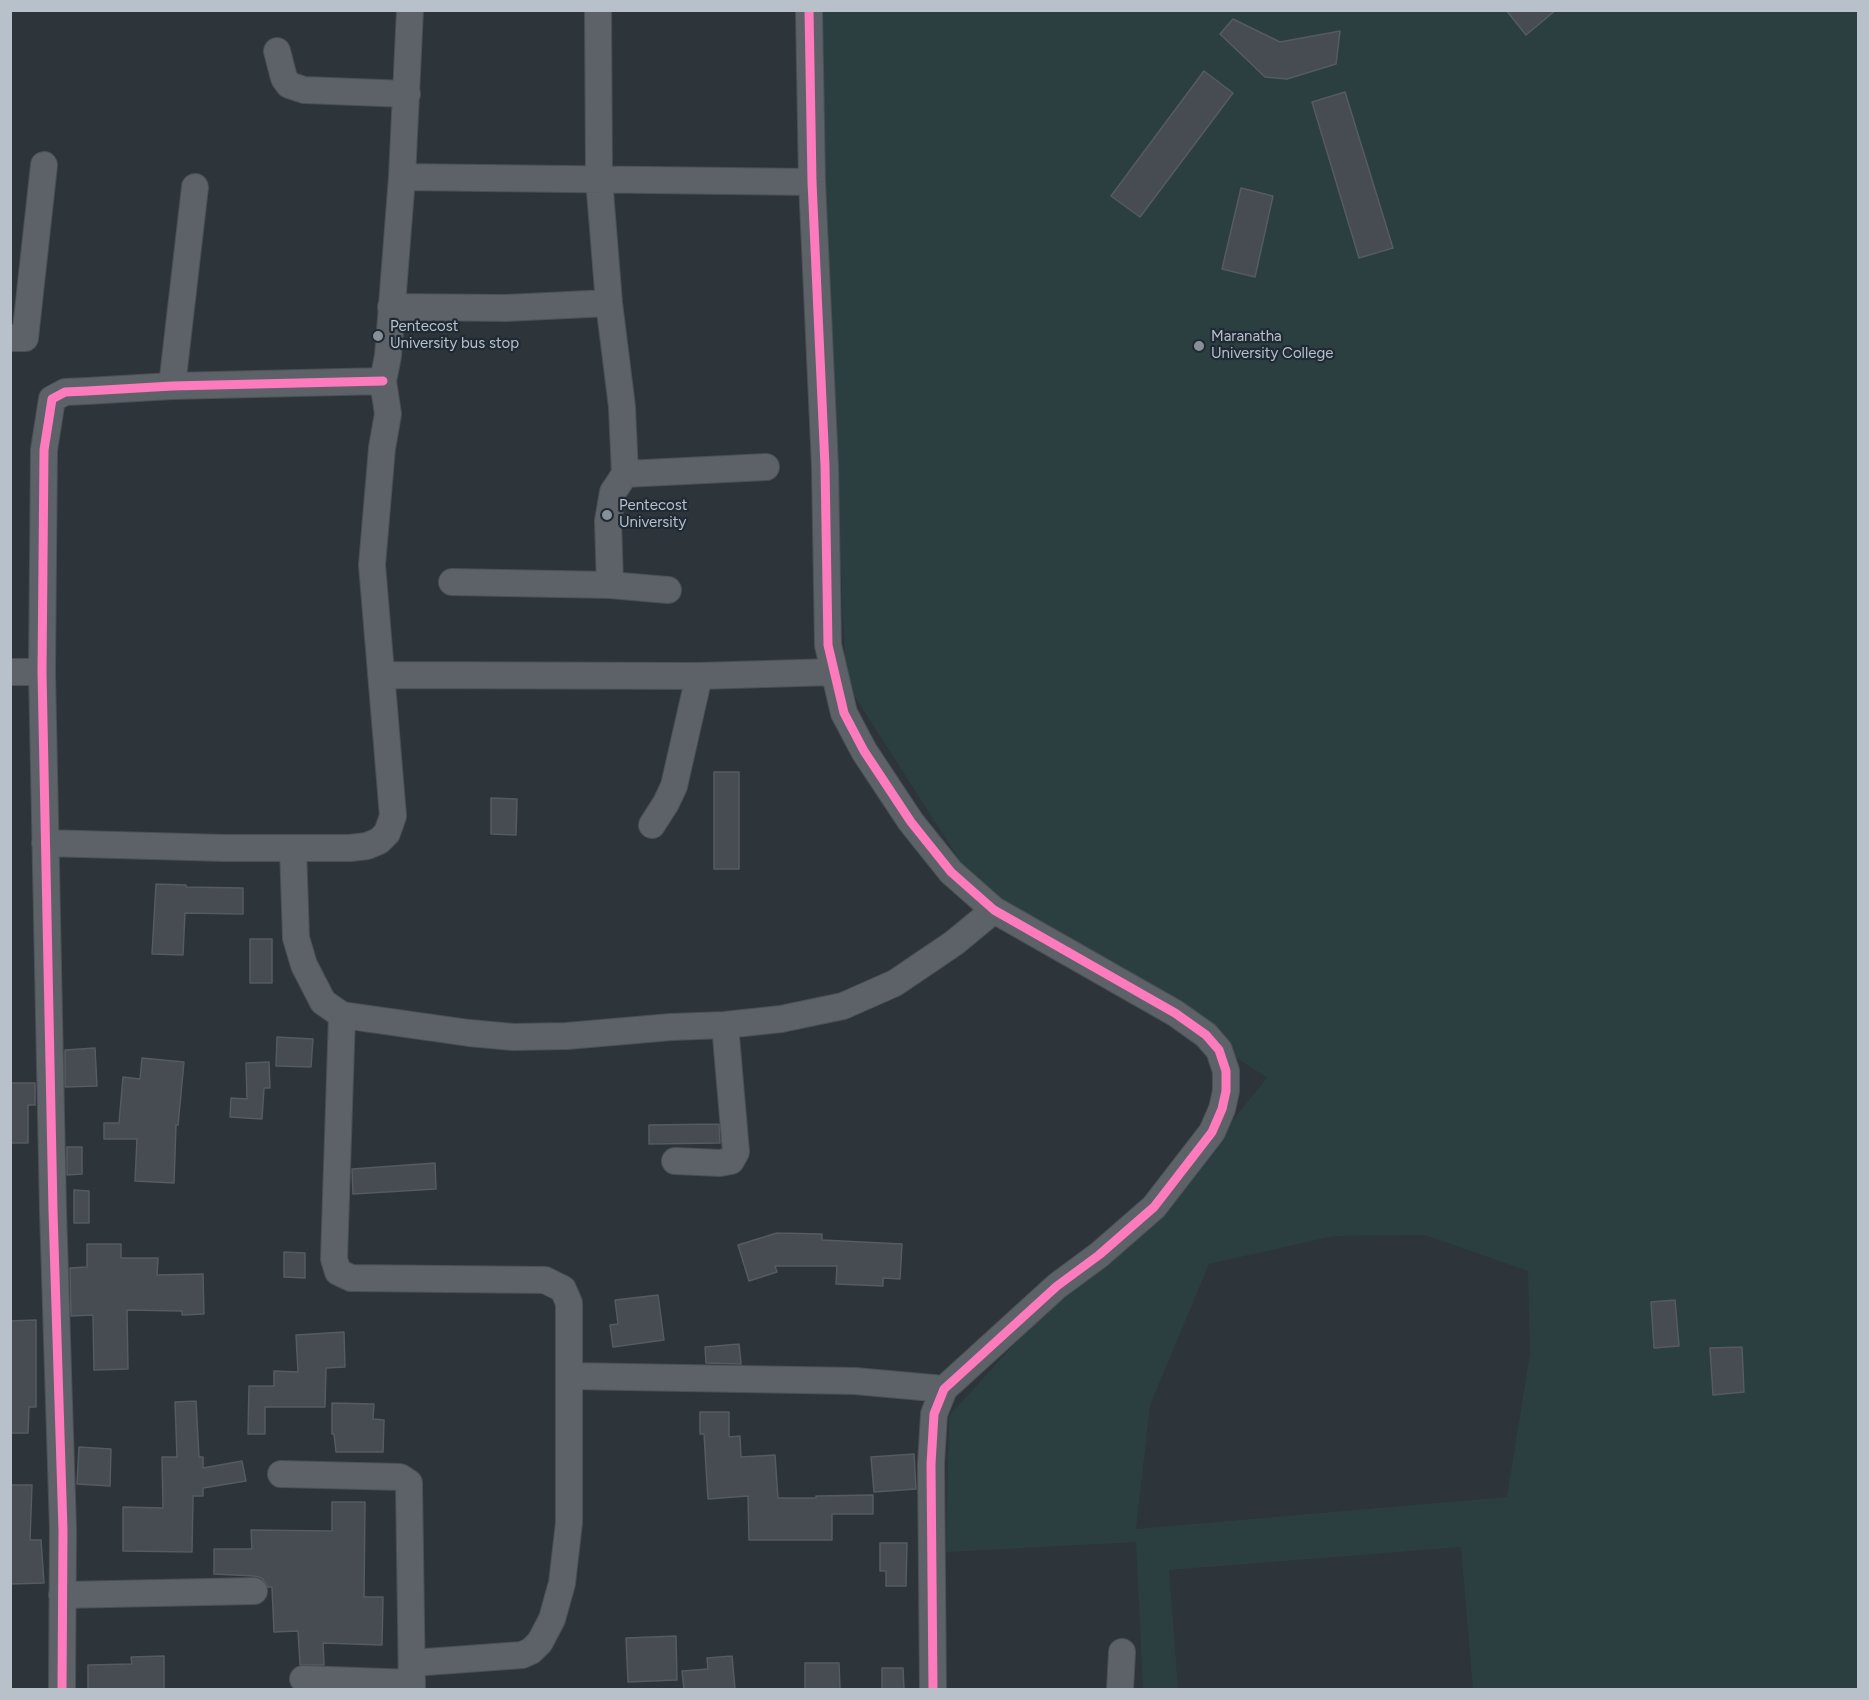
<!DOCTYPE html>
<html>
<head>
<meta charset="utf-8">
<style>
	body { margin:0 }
	#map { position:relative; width:1869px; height:1700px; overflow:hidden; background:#2d343a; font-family:Figtree,sans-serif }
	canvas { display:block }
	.frame { position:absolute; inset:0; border:12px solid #b8c0c9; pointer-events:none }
</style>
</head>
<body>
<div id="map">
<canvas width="1869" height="1700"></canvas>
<div class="frame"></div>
</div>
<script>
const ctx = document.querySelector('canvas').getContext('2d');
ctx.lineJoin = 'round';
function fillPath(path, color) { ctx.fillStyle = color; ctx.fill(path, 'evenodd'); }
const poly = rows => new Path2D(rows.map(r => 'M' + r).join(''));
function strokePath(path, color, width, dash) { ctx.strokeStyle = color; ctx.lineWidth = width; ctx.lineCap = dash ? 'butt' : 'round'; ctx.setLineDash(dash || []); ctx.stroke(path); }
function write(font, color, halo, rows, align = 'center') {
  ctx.font = font + ' Figtree,sans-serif'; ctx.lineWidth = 4.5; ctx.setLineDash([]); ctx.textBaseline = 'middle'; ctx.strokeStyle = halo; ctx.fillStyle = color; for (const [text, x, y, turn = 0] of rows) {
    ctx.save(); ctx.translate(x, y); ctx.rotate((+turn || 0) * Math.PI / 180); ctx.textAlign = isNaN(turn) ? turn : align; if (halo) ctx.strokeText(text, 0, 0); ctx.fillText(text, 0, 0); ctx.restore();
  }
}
fillPath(poly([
	[816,11,1858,11,1858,1689,1473,1689,1461,1547,1169,1570,1178,1689,1143,1689,1136,1542,946,1552,949,1416,1055,1299,1152,1219,1267,1078,975,884,846,683],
	[1425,1235,1528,1271,1530,1354,1507,1497,1136,1529,1150,1405,1209,1264,1334,1236]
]), '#2b3f40');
const building = poly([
	[1506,10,1556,10,1526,35,1506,10],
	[1233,19,1280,42,1340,31,1336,64,1287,79,1265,77,1220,34,1233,19],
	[1204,71,1233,93,1140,217,1111,196,1204,71],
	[1345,92,1393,248,1359,258,1312,102,1345,92],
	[1241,188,1273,196,1255,277,1222,269,1241,188],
	[714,772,739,772,739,869,714,869,714,772],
	[491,798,517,799,516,835,491,834,491,798],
	[156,884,186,885,186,887,243,888,243,914,185,913,183,955,152,954,156,884],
	[250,939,272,939,272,983,250,983,250,939],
	[277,1037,313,1039,311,1067,276,1066,277,1037],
	[95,1048,97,1086,65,1087,65,1050,95,1048],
	[142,1058,184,1062,178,1125,176,1125,174,1183,135,1181,137,1139,104,1139,104,1123,119,1123,123,1077,140,1079,142,1058],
	[269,1062,270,1088,264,1088,262,1119,230,1117,231,1098,247,1099,246,1063,269,1062],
	[10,1083,35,1083,35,1105,28,1105,28,1143,10,1143,10,1083],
	[719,1124,720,1143,649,1144,649,1125,719,1124],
	[67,1147,82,1147,82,1174,67,1175,67,1147],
	[435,1163,436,1189,353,1194,352,1169,435,1163],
	[74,1190,89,1191,89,1223,74,1223,74,1190],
	[777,1233,822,1234,822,1240,902,1244,900,1279,883,1278,883,1286,836,1284,837,1266,775,1266,777,1272,749,1281,738,1245,777,1233],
	[87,1244,121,1244,121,1258,158,1258,157,1275,203,1274,204,1314,182,1315,182,1311,127,1310,128,1369,94,1370,93,1315,71,1316,70,1268,87,1267,87,1244],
	[284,1252,305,1253,305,1278,284,1277,284,1252],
	[658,1295,664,1340,613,1347,610,1325,618,1324,615,1300,658,1295],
	[1675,1300,1679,1346,1654,1348,1651,1302,1675,1300],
	[36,1320,36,1407,29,1407,28,1433,10,1433,10,1321,36,1320],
	[344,1332,345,1367,326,1368,325,1407,265,1407,265,1434,248,1434,249,1386,274,1386,274,1371,298,1372,296,1335,344,1332],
	[739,1344,741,1364,706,1363,705,1347,739,1344],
	[1742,1347,1744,1392,1713,1395,1710,1348,1742,1347],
	[196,1401,199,1457,203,1457,203,1468,242,1461,246,1481,203,1488,203,1496,193,1496,192,1552,123,1551,123,1507,163,1508,162,1457,177,1457,175,1402,196,1401],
	[332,1403,374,1404,373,1419,384,1420,383,1452,336,1452,334,1434,332,1434,332,1403],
	[700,1412,729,1412,729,1437,740,1436,741,1457,775,1455,778,1498,816,1498,816,1496,873,1495,873,1514,832,1514,832,1540,749,1540,748,1496,708,1499,704,1434,700,1434,700,1412],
	[79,1447,111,1449,110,1486,77,1484,79,1447],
	[914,1454,916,1489,874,1492,871,1457,914,1454],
	[10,1485,32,1485,30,1540,41,1540,44,1583,10,1584,10,1485],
	[332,1502,365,1502,364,1597,383,1597,382,1645,323,1643,324,1665,300,1665,298,1631,274,1632,272,1587,268,1587,262,1578,254,1576,214,1574,214,1549,252,1549,251,1530,332,1531,332,1502],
	[880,1543,907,1543,906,1586,886,1586,886,1571,880,1571,880,1543],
	[676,1636,677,1680,628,1682,626,1638,676,1636],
	[164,1656,164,1689,88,1689,88,1665,132,1664,131,1657,164,1656],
	[732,1656,735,1689,684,1689,682,1671,708,1669,707,1658,732,1656],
	[805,1663,839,1663,840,1689,805,1689,805,1663],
	[882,1668,903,1668,904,1689,882,1689,882,1668]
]);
fillPath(building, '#464c51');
strokePath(building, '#555b61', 1.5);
const minor = poly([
	[598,10,599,179,609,303,622,407,625,474,613,492,608,521,610,585],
	[809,10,812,182,825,466,828,645,844,713,864,751,911,822,951,872,994,910,1175,1013,1206,1035,1219,1050,1226,1071,1226,1091,1222,1109,1212,1132,1154,1207,1099,1255,1057,1286,944,1389,934,1414,931,1464,933,1690],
	[277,51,284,78,289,85,304,90,407,94],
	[402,177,812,182],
	[391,307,506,308,609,303],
	[10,338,25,338,44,165],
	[172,386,195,187],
	[625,474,766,467],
	[452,582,610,585,668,590],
	[10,672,42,672],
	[381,675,699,676,833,672],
	[652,825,666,803,674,786,699,676],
	[45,843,224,848,350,848,367,846,379,841,387,833,393,816,372,565,382,448,388,414,383,381,388,356,402,177,410,10],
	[293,849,296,938,304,965,323,1002,342,1015,469,1033,513,1037,567,1036,671,1027,725,1025,781,1019,843,1006,895,983,954,943,994,910],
	[342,1015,334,1259,338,1272,351,1278,545,1280,563,1289,569,1303,569,1523,562,1583,552,1619,540,1642,531,1651,522,1655,412,1663],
	[675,1161,720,1163,731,1161,736,1152,725,1025],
	[570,1376,855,1381,944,1389],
	[281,1474,400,1477,409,1483,412,1690],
	[62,1595,254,1591],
	[303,1679,412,1683],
	[62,1690,63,1530,53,1211,42,672,44,450,52,399,65,392,87,391,172,386,383,381],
	[1120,1690,1122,1652]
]);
strokePath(minor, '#4a5054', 28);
strokePath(minor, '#5d6268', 26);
strokePath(poly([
	[809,10,812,182,825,466,828,645,844,713,864,751,911,822,951,872,994,910,1175,1013,1206,1035,1219,1050,1226,1071,1226,1091,1222,1109,1212,1132,1154,1207,1099,1255,1057,1286,944,1389,934,1414,931,1464,933,1690],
	[62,1690,63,1530,53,1211,42,672,44,450,52,399,65,392,87,391,172,386,383,381]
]), '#fd7abc', 9);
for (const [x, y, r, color] of [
	[378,336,6,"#878f97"],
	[1199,346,6,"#878f97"],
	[607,515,6,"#878f97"]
]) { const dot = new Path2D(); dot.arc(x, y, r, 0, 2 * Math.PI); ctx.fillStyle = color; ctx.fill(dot); strokePath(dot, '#202a34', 2); }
write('15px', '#b8c0c9', '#202a34', [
	["Pentecost",390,327],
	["University bus stop",390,344],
	["Maranatha",1211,337],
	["University College",1211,354],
	["Pentecost",619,506],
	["University",619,523]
], 'left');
</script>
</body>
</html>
